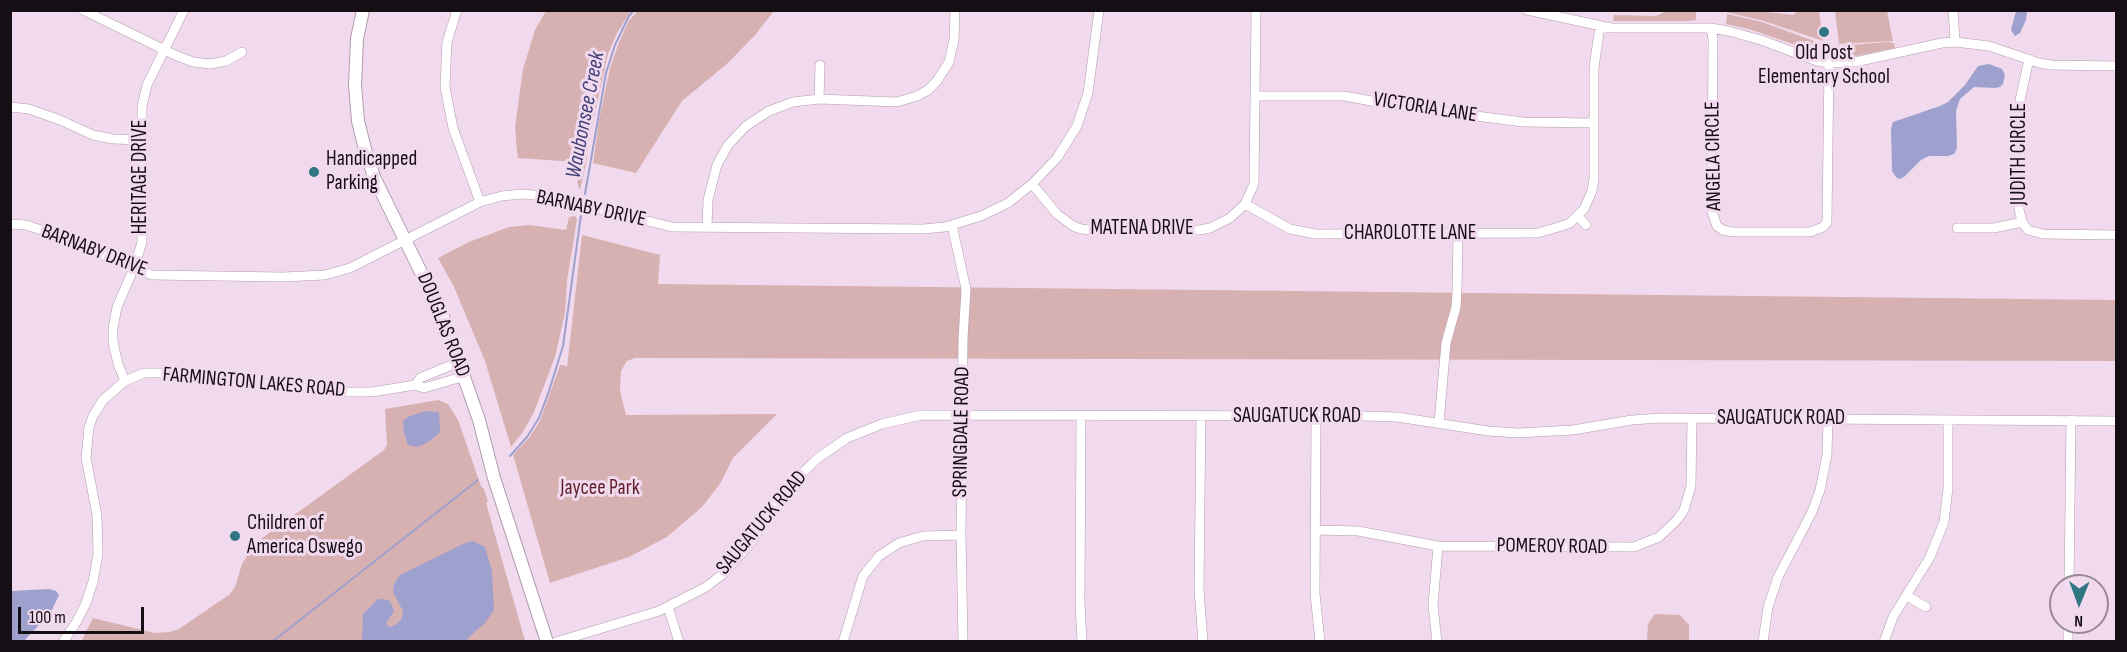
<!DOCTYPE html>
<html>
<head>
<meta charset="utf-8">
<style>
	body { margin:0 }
	#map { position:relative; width:2127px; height:652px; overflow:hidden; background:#f1daee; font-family:"Sofia Sans Condensed",sans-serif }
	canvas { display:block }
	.frame { position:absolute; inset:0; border:12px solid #160e15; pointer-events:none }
	.north { position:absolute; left:2049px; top:574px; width:60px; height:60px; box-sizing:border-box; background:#f1daee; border:2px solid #998897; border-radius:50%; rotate:181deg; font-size:16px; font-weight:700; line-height:24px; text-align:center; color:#160e15 }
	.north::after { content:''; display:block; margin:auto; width:21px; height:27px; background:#2f7582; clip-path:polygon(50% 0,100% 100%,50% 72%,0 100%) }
	.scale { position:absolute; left:18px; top:607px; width:126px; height:27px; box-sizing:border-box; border:3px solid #160e15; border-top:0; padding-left:8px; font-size:18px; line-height:21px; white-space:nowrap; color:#160e15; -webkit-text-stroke:4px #f1daee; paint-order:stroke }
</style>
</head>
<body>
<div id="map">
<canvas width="2127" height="652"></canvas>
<div class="frame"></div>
<div class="north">N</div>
<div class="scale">100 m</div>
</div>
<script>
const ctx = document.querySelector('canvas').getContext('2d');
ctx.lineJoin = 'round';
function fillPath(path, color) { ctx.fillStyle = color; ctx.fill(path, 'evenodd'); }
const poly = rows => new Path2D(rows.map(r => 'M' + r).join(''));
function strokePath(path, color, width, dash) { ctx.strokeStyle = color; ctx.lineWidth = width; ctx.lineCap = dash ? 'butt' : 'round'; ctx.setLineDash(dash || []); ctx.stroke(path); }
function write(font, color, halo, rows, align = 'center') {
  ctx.font = font + ' "Sofia Sans Condensed",sans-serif'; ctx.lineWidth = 6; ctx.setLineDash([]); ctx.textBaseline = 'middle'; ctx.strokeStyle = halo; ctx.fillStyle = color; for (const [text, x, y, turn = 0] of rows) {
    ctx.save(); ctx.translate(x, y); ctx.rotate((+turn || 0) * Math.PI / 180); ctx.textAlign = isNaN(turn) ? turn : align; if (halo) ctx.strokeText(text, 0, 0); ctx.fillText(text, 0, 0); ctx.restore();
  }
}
fillPath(poly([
	[638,10,774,11,755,35,729,62,682,101,636,173,593,163,599,120,610,68,618,45,628,22],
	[546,11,631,11,617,33,608,54,590,135,586,164,580,190,577,182,580,178,580,170,576,162,518,158,517,152,515,127,523,69,535,30],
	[1667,11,1696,11,1696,20,1689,21,1613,21,1614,15,1656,16],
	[1722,11,1758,11,1794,15,1797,11,1819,11,1823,41,1764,21],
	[1835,11,1887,11,1893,41,1839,44],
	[1727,14,1762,22,1822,44,1816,50,1810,50,1749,29,1726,24],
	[1888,42,1894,43,1895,48,1856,56,1847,55,1837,46],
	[575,216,577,219,567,281,565,313,555,357,534,412,523,432,511,447,485,361,454,287,438,258,469,242,509,227,530,225,566,230,569,217],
	[582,235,660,255,658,284,2116,300,2116,361,635,358,627,361,621,371,620,391,626,415,777,414,733,458,720,484,702,507,667,537,629,557,550,583,513,455,529,438,540,421,560,365,564,365,567,367],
	[438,400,448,404,458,420,481,486,484,489,488,502,486,503,525,641,81,642,93,618,155,633,170,632,179,629,230,594,235,587,242,564,254,544,384,450,387,445,385,409],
	[1655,614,1680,615,1689,625,1689,641,1647,641,1648,624]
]), '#d7b1b2');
fillPath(poly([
	[2016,11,2027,11,2026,20,2020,33,2015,36,2011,30],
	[1989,64,2002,69,2005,75,2003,84,2000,87,1995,88,1974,87,1960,99,1956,111,1957,148,1954,154,1948,156,1929,156,1921,160,1904,177,1899,179,1896,177,1892,171,1891,129,1893,122,1940,106,1948,102,1965,85,1978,66],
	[425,411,439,412,440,432,430,441,418,447,408,445,404,433,403,421,408,417],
	[473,541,485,547,492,571,494,610,485,623,470,636,466,641,362,641,363,614,378,599,384,599,390,601,393,608,394,612,387,621,387,626,391,627,398,623,402,618,403,611,393,592,394,584,400,575,465,543],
	[49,589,56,591,59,595,51,612,24,641,11,641,11,591]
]), '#9ea1cd');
strokePath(poly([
	[585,194,606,73,615,45,629,16,634,10],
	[510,456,527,437,539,418,549,391,563,346,581,215],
	[272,642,478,480]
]), '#9ea1cd', 2);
const street = poly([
	[83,10,175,55,193,62,210,64,226,61,242,52],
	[457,10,447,42,445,87,453,128,480,202],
	[1527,10,1611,28,1711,28,1728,31,1761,40,1817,61,1829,63,1855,62,1942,43,1955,42,1989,46,2039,63,2051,65,2116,66],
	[1953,10,1955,42],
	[1711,28,1713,39,1712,212,1717,226,1723,230,1732,232,1810,232,1823,227,1827,222,1829,63],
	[2029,59,2020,100,2019,209,2022,222,2028,230,2043,234,2116,235],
	[1256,96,1344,96,1405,107,1523,122,1594,123],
	[819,99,820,65],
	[10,107,29,109,60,120,93,135,113,139,142,140],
	[1032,184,1057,214,1073,226,1081,229,1091,230,1200,230,1210,228,1230,218,1245,204,1254,184,1256,10],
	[1245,204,1290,229,1315,234,1538,233,1562,226,1570,223,1584,209,1592,191,1594,178,1594,67,1600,26],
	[1578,216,1586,225],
	[10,224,26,225,41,230,152,275,283,277,325,275,350,268,480,202,502,196,522,194,546,196,672,227,923,229,945,227,981,216,1008,203,1032,184,1057,158,1077,126,1088,93,1099,10],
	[952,225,966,289,963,339,961,535,963,642],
	[707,228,708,200,717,165,728,145,746,126,769,111,793,102,819,99,897,102,917,96,928,90,937,81,949,62,954,40,955,10],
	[1957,228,1994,228,2022,222],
	[125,381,118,364,113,342,113,328,117,307,134,268,142,242,142,106,147,85,184,10],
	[415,385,420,378,459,362],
	[1081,416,1080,602,1082,642],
	[1201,416,1199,589,1203,642],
	[1316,417,1315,593,1320,642],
	[1439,423,1446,343,1456,307,1457,291,1458,235],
	[1316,530,1358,531,1438,546,1634,547,1659,537,1677,520,1684,510,1691,486,1692,419],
	[2069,586,2071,420],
	[1907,596,1926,607],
	[668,607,679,642],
	[63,642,77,621,86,603,93,582,98,554,97,515,86,458,89,427,93,416,103,400,125,381,144,373,168,373,340,392,372,392,415,385,424,388,465,376],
	[556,642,659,611,706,587,723,574,750,544,778,501,795,480,818,458,847,438,882,424,921,415,1363,416,1397,417,1488,431,1518,433,1573,430,1632,420,1661,418,2116,421],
	[843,642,863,576,879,556,899,543,923,536,961,535],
	[1437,642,1433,605,1438,546],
	[1763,642,1768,607,1778,577,1812,512,1820,490,1827,455,1828,419],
	[1884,642,1893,617,1930,557,1944,522,1948,488,1948,421],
	[2068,642,2068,622]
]);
const secondary = poly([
	[363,10,357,39,355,85,358,121,365,149,374,177,443,317,479,420,494,478,547,642]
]);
strokePath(street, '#b29cb0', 10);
strokePath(secondary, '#b29cb0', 14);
strokePath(street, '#fff', 9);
strokePath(secondary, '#fff', 12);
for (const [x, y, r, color] of [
	[1824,32,6,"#2f7582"],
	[314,172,6,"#2f7582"],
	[235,536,6,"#2f7582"]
]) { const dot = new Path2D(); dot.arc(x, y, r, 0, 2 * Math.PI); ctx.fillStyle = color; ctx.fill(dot); strokePath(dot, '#f1daee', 2); }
write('21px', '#160e15', '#f1daee', [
	["Old Post",1824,54,"center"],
	["Elementary School",1824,78,"center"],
	["Handicapped",326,160],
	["Parking",326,184],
	["Children of",247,524],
	["America Oswego",247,548]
], 'left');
write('21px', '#160e15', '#f1daee', [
	["VICTORIA LANE",1425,108,9],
	["JUDITH CIRCLE",2020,154,-90],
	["ANGELA CIRCLE",1714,156,-91],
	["HERITAGE DRIVE",141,177,-90],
	["BARNABY DRIVE",591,209,12],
	["MATENA DRIVE",1142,229],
	["CHAROLOTTE LANE",1410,234],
	["BARNABY DRIVE",94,251,21],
	["DOUGLAS ROAD",443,325,68],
	["FARMINGTON LAKES ROAD",254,383,5],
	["SAUGATUCK ROAD",1297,417],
	["SAUGATUCK ROAD",1781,419],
	["SPRINGDALE ROAD",962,432,-89],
	["SAUGATUCK ROAD",762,523,-50],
	["POMEROY ROAD",1552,547,1]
]);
write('21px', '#601f27', '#f1daee', [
	["Jaycee Park",600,489]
]);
write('italic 22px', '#414079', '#f1daee', [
	["Waubonsee Creek",586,115,-79]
]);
</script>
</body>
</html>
